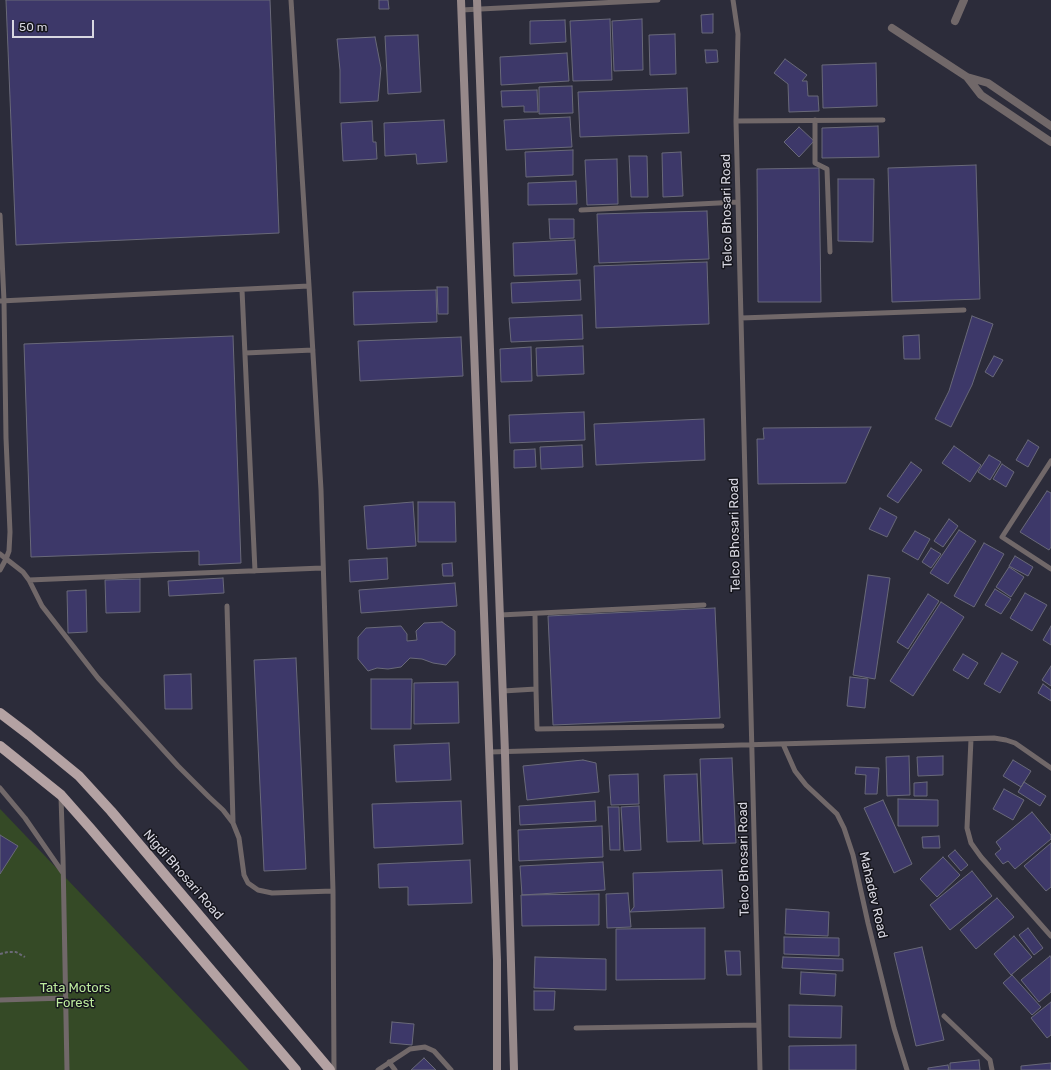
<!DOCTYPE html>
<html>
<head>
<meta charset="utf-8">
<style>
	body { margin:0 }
	#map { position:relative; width:1051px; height:1070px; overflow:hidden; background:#2c2c3a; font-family:Rubik,sans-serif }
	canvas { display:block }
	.scale { position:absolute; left:12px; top:20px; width:82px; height:18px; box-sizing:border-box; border:2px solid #d8d7e1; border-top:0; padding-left:5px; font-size:12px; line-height:14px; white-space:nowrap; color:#d8d7e1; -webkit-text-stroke:3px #15151c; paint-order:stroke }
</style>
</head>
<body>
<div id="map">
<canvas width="1051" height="1070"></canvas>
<div class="scale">50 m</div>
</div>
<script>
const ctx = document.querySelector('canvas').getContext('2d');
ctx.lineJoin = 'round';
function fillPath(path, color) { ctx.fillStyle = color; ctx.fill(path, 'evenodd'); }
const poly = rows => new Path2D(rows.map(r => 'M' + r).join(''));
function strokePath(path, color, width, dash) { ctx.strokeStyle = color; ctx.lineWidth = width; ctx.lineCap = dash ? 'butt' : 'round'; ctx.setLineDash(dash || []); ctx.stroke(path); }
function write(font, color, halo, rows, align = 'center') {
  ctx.font = font + ' Rubik,sans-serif'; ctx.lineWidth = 3; ctx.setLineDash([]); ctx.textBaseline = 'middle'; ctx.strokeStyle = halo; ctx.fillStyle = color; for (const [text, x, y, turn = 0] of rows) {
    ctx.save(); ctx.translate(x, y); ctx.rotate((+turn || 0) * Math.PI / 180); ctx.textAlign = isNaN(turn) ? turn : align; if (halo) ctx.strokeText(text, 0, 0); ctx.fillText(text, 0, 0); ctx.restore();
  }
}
fillPath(poly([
	[0,809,3,812,249,1070,0,1070]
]), '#354a26');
const building = poly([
	[6,0,270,0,279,233,16,245,6,0],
	[379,0,388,0,389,9,379,9,379,0],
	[713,14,713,33,702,33,701,15,713,14],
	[610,19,612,80,573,81,570,21,610,19],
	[642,19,643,70,614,71,612,21,642,19],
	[565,20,566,42,530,44,530,21,565,20],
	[675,34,676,74,650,75,649,35,675,34],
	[418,35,421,92,388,94,385,36,418,35],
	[375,37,381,68,378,101,340,103,340,70,337,39,375,37],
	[705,50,717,50,718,62,706,63,705,50],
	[567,53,569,81,501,85,500,57,567,53],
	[785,59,807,75,802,81,807,81,808,96,818,96,819,111,789,112,788,84,774,73,785,59],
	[876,63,877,106,823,108,822,65,876,63],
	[572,86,573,113,539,114,539,87,572,86],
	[687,88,689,133,580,137,578,92,687,88],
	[537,90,538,112,524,112,524,106,502,107,501,91,537,90],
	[570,117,572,147,506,150,504,120,570,117],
	[444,120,447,162,417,164,416,154,385,156,384,123,444,120],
	[372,121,373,142,376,142,377,159,343,161,341,123,372,121],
	[878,126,879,157,822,158,822,128,878,126],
	[799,127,814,141,799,157,784,142,799,127],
	[573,150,573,175,526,177,525,152,573,150],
	[681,152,683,196,663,197,662,153,681,152],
	[629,156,647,156,648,197,631,197,629,156],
	[617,159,618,204,587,205,585,160,617,159],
	[976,165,980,299,892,302,888,168,976,165],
	[819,168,821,302,758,302,757,169,819,168],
	[838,179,874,179,873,242,838,241,838,179],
	[576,181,577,204,528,205,528,183,576,181],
	[707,211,709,259,599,263,597,214,707,211],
	[549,219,574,219,574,238,550,239,549,219],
	[575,240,577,274,514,276,513,243,575,240],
	[707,262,709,324,596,328,594,266,707,262],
	[580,280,581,300,512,303,511,283,580,280],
	[437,287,448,287,448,314,438,314,437,287],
	[436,290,437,322,354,325,353,292,436,290],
	[582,315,583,339,511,342,509,318,582,315],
	[972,316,993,324,972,385,951,427,935,419,949,391,972,316],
	[919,335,920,359,904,359,903,336,919,335],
	[233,336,241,563,199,565,199,551,31,557,24,344,233,336],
	[461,337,463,376,360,381,358,341,461,337],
	[583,346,584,374,537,376,536,348,583,346],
	[531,347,532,381,501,382,500,349,531,347],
	[994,356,1003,360,993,377,985,372,994,356],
	[584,412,585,440,510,443,509,415,584,412],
	[704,419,705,460,596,465,594,424,704,419],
	[871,427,846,483,758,484,757,439,764,439,763,428,871,427],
	[1028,440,1039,447,1028,467,1016,460,1028,440],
	[582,445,583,467,541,469,540,447,582,445],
	[954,446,981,465,970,482,942,463,954,446],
	[535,449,536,467,514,468,514,450,535,449],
	[989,455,1001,462,990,480,978,472,989,455],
	[911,462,922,470,898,503,887,496,911,462],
	[1002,464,1014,472,1006,487,993,479,1002,464],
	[1047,491,1051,493,1051,547,1049,550,1020,532,1047,491],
	[413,502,416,546,367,549,364,506,413,502],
	[418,502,455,502,456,542,418,542,418,502],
	[880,508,897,517,887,537,869,529,880,508],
	[949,519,958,526,943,547,934,541,949,519],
	[959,530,976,541,948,584,930,573,959,530],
	[915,531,930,539,918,560,902,551,915,531],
	[984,543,1004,554,974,607,954,596,984,543],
	[931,548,941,554,931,568,922,562,931,548],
	[1015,556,1033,567,1028,576,1009,566,1015,556],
	[387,558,388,579,350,582,349,560,387,558],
	[452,563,453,576,443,576,442,564,452,563],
	[1009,567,1024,577,1011,597,996,587,1009,567],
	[868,575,890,578,875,679,853,675,868,575],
	[223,578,224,593,169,596,168,581,223,578],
	[140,579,140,612,106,613,105,580,140,579],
	[455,583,457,606,361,613,359,590,455,583],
	[995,589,1011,599,1001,614,985,605,995,589],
	[86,590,87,632,68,633,67,591,86,590],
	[1025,593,1047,605,1032,631,1010,618,1025,593],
	[928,594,939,601,908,649,897,642,928,594],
	[941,602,964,617,913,696,890,681,941,602],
	[715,608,720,718,553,725,548,616,715,608],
	[442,622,455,631,455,655,446,665,433,663,422,659,410,658,401,667,388,669,377,668,368,671,358,659,358,637,366,628,401,626,407,634,407,641,417,640,416,631,424,623,442,622],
	[1051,626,1051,645,1043,640,1051,626],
	[1002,653,1018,662,1000,693,984,684,1002,653],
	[963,654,978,663,968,679,953,670,963,654],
	[296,658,306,869,264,871,254,660,296,658],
	[1051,666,1051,686,1042,680,1051,666],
	[191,674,192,709,165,709,164,675,191,674],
	[850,677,868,679,865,708,847,706,850,677],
	[371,679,412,679,411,729,371,729,371,679],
	[458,682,459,723,414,724,414,683,458,682],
	[1043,684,1051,690,1051,701,1038,693,1043,684],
	[449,743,451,780,396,782,394,745,449,743],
	[909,756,910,795,887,796,886,757,909,756],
	[943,756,943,775,918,776,917,757,943,756],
	[732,758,736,843,703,844,700,759,732,758],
	[583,760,596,763,599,792,527,800,523,766,583,760],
	[1013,760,1031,771,1021,787,1003,776,1013,760],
	[856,767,879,768,877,794,865,794,866,775,855,774,856,767],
	[638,774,639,804,611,805,609,775,638,774],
	[697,774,700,841,667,842,664,775,697,774],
	[927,782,927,796,914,796,914,783,927,782],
	[1024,782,1046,796,1040,806,1018,792,1024,782],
	[1004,789,1024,800,1013,820,993,809,1004,789],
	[898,799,938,800,938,826,898,826,898,799],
	[883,800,912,864,894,873,864,808,883,800],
	[461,801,463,844,374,848,372,804,461,801],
	[595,801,596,821,520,825,519,806,595,801],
	[639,806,641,850,624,851,621,807,639,806],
	[608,807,619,807,620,850,610,850,608,807],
	[1032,812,1051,835,1051,839,1015,869,1008,861,1003,864,995,854,1001,849,996,842,1032,812],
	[602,826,603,857,519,861,518,830,602,826],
	[0,835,18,846,0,874,0,835],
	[939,836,940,848,923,848,922,837,939,836],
	[1051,843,1051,887,1046,891,1024,866,1051,843],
	[955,850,968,865,961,871,948,856,955,850],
	[943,857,960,875,937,897,920,879,943,857],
	[470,860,472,903,408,905,408,887,379,888,378,864,470,860],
	[603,862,605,890,522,895,520,866,603,862],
	[722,870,724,908,630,912,634,907,633,873,722,870],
	[972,871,992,896,950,930,930,905,972,871],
	[628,893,631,927,607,928,606,894,628,893],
	[599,894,599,925,522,926,521,895,599,894],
	[997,898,1014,917,976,949,960,930,997,898],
	[786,909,829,912,828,936,785,934,786,909],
	[705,928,705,979,616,980,616,929,705,928],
	[1028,928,1043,948,1034,955,1019,935,1028,928],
	[1014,936,1032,957,1011,975,994,954,1014,936],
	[784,937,839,938,839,956,784,954,784,937],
	[922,947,944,1040,916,1046,894,953,922,947],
	[725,951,740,951,741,975,727,975,725,951],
	[1050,956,1051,958,1051,992,1039,1002,1021,980,1050,956],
	[535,957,606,959,606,990,534,988,535,957],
	[783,957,843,959,843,971,782,968,783,957],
	[801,972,836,974,835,996,800,994,801,972],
	[1012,975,1041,1007,1032,1015,1003,983,1012,975],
	[534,991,555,991,554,1010,534,1010,534,991],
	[1051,1002,1051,1035,1047,1038,1031,1018,1051,1002],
	[789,1005,842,1006,841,1038,789,1037,789,1005],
	[392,1022,414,1024,412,1045,390,1043,392,1022],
	[856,1045,856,1070,789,1070,789,1046,856,1045],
	[424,1058,436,1070,411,1070,424,1058],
	[979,1060,980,1070,950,1070,950,1063,979,1060],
	[1051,1063,1051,1070,1021,1070,1021,1066,1051,1063],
	[948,1065,949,1070,928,1070,928,1068,948,1065]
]);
fillPath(building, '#3d3869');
strokePath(building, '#696979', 1);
strokePath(poly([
	[0,954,8,952,16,952,25,957]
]), '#6b6a77', 2, [3, 2]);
strokePath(poly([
	[733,0,738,34,736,121,760,1070],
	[461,10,658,0],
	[815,120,815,163,827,169,830,252],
	[736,121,883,120],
	[581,210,738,202],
	[0,215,4,301,6,438,10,532,9,551,6,559,0,570],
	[309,286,321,490,333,891,334,1070],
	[242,290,255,571],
	[0,301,309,286,291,0],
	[741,318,964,310],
	[245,353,313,350],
	[1051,461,1002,537,1051,569],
	[0,554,23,572,29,580,42,606,98,678,178,766,209,797,223,810,233,823,239,838,244,875,248,883,258,890,272,893,333,891],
	[29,580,322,568],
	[227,606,233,822],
	[535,614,536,689],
	[500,615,704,605],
	[503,691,536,689,537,729,722,726],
	[971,739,967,828,971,843,981,857,1051,936],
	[783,744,795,771,806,785,837,814,844,828,853,855,868,923,894,1028,907,1070],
	[489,752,994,738,1006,740,1015,743,1051,768],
	[0,788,25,818,63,873],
	[61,797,63,858,67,1070],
	[0,1000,66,998],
	[944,1016,990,1060,992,1070],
	[576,1028,759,1025],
	[389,1062,395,1070],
	[378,1070,410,1049,425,1047,434,1051,451,1070]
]), '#716869', 5);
strokePath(poly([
	[955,21,964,0],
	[892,28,967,77,988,83,1051,126],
	[967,77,981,95,1051,142]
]), '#716869', 8);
strokePath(poly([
	[461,0,497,960,497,1070],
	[477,0,505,753,514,1070]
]), '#97898a', 8);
strokePath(poly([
	[0,713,29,735,79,776,111,811,330,1070],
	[0,746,61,795,91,829,296,1070]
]), '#b4a2a3', 10);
write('13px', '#d8d7e1', '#15151c', [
	["Telco Bhosari Road",727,211,-91],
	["Telco Bhosari Road",735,535,-91],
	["Telco Bhosari Road",744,859,-91],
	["Nigdi Bhosari Road",183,875,49],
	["Mahadev Road",873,895,77]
]);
write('13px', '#bdeb9d', '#15151c', [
	["Tata Motors",75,988],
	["Forest",75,1003]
]);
</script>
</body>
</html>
